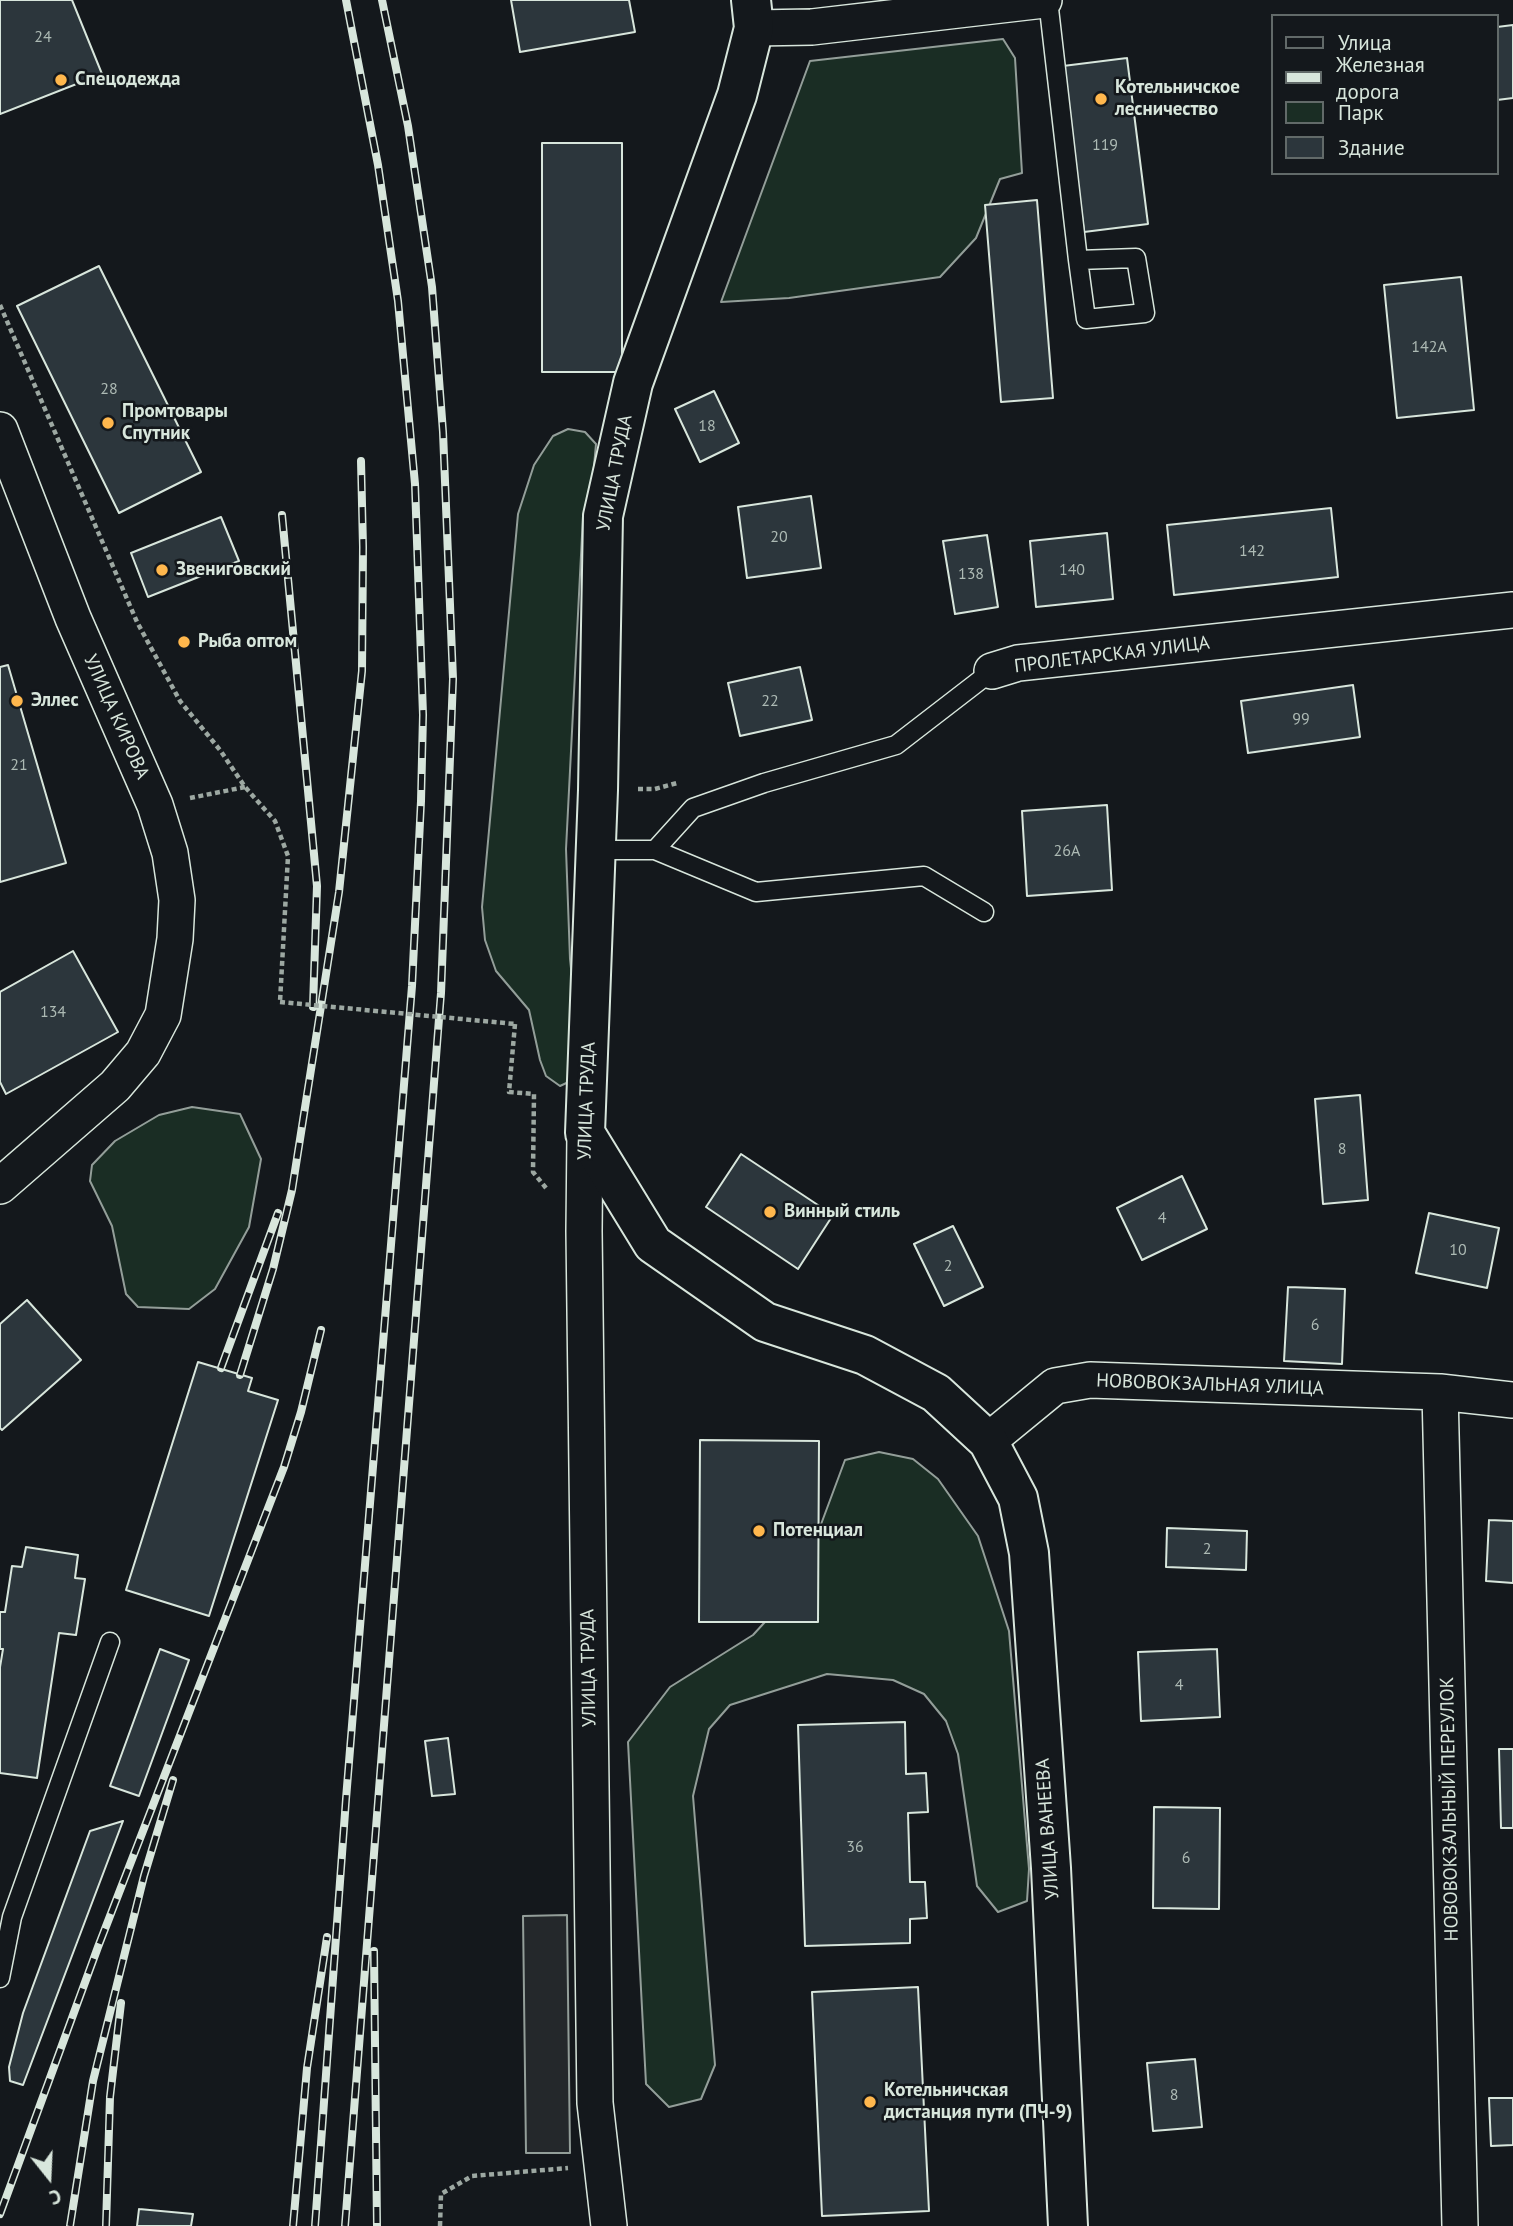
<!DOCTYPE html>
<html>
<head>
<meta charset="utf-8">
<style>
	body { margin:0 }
	#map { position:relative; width:1513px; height:2226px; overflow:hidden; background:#14181c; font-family:"PT Sans",sans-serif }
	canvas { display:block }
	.legend { position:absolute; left:1271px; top:14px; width:228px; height:161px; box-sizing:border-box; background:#14181c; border:2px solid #626a69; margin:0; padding:9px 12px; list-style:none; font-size:21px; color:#d8e6dc }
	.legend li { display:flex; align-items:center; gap:14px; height:35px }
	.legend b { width:35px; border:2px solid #626a69 }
	.north { position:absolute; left:14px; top:2142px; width:70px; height:70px; -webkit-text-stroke:5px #14181c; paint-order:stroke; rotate:162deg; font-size:19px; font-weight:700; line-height:28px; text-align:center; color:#d8e6dc }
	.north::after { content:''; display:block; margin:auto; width:24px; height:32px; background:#d8e6dc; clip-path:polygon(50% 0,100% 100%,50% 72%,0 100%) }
</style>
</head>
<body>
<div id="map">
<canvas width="1513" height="2226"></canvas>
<ul class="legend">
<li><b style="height:9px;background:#14181c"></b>Улица</li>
<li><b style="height:9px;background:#d8e6dc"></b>Железная дорога</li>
<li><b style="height:19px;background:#1a2d24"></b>Парк</li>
<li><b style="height:19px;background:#2c363c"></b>Здание</li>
</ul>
<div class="north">С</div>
</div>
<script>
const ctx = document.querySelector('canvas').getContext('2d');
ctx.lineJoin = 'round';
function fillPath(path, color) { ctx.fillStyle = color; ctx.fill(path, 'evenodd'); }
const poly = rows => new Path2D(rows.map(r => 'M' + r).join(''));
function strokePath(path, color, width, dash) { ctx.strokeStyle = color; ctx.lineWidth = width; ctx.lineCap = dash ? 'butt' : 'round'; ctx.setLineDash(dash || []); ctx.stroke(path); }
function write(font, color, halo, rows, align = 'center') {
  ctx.font = font + ' "PT Sans",sans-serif'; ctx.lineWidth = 5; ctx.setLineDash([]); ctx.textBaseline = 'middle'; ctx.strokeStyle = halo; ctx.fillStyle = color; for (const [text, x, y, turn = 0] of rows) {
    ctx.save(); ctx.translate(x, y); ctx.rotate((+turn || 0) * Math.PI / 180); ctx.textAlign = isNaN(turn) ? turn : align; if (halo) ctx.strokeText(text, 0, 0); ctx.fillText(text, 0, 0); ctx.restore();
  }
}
const green = poly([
	[1003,39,1015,58,1022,173,1000,179,976,238,940,277,789,298,721,302,810,61,1003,39],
	[568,429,585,432,596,444,593,477,583,516,566,849,570,959,581,1063,575,1079,560,1086,546,1076,540,1060,529,1010,496,971,485,940,482,907,518,514,534,465,553,436,568,429],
	[192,1107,240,1114,261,1159,249,1227,215,1289,189,1309,138,1307,126,1294,112,1226,90,1181,92,1165,115,1141,159,1115,192,1107],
	[879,1452,913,1459,938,1479,978,1536,1009,1631,1029,1869,1027,1901,998,1912,977,1886,958,1754,946,1721,924,1694,893,1680,827,1674,730,1705,709,1729,693,1796,715,2065,701,2099,669,2107,646,2084,628,1742,670,1687,753,1635,798,1586,845,1460,879,1452]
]);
fillPath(green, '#1a2d24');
strokePath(green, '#939e99', 2);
const parking = poly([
	[567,1915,570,2153,526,2153,523,1916,567,1915]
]);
fillPath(parking, '#24282b');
strokePath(parking, '#939e99', 2);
const building = poly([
	[0,0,72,0,102,74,0,114,0,0],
	[511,0,629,0,635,32,520,52,511,0],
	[1513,25,1513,98,1497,100,1497,27,1513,25],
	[1127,58,1148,224,1084,232,1063,66,1127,58],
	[542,143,622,143,622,372,542,372,542,143],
	[1037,200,1053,398,1001,402,985,205,1037,200],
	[99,266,201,472,119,513,17,306,99,266],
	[1461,277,1474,410,1397,418,1384,285,1461,277],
	[714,391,739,443,700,462,675,409,714,391],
	[811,496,821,568,747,578,738,507,811,496],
	[1331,508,1338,577,1174,595,1167,525,1331,508],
	[221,517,239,561,148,597,131,553,221,517],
	[1107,533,1113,599,1036,607,1030,541,1107,533],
	[987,535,998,607,955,614,943,541,987,535],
	[8,665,66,863,0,882,0,667,8,665],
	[800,667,812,720,740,736,728,683,800,667],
	[1353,685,1360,737,1248,753,1241,701,1353,685],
	[1107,805,1112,890,1027,896,1022,811,1107,805],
	[73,951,118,1032,6,1094,0,1082,0,992,73,951],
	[1360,1095,1368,1200,1323,1204,1315,1099,1360,1095],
	[741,1154,833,1215,798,1269,706,1207,741,1154],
	[1182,1176,1207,1229,1142,1260,1117,1208,1182,1176],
	[1429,1213,1499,1228,1487,1288,1416,1273,1429,1213],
	[953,1226,983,1287,944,1306,914,1244,953,1226],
	[1288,1287,1345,1289,1342,1364,1284,1361,1288,1287],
	[27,1300,81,1360,2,1430,0,1428,0,1324,27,1300],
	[198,1362,252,1378,248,1391,278,1400,209,1616,126,1590,198,1362],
	[700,1440,819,1441,818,1622,699,1622,700,1440],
	[1489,1520,1513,1521,1513,1583,1486,1581,1489,1520],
	[1167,1528,1247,1531,1246,1570,1166,1567,1167,1528],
	[26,1547,78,1555,75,1578,85,1579,76,1635,59,1633,37,1778,0,1773,0,1667,3,1649,0,1649,0,1612,5,1612,12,1566,22,1567,26,1547],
	[160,1649,189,1660,139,1796,110,1786,160,1649],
	[1217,1649,1220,1717,1141,1721,1138,1652,1217,1649],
	[905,1722,906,1774,926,1773,928,1812,908,1813,910,1882,925,1882,927,1918,910,1919,910,1943,805,1946,798,1725,905,1722],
	[448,1738,455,1794,432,1796,425,1741,448,1738],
	[1499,1749,1513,1749,1513,1828,1501,1828,1499,1749],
	[1154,1807,1220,1808,1219,1909,1153,1908,1154,1807],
	[123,1821,23,2085,10,2081,9,2067,23,2013,90,1831,123,1821],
	[918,1987,929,2211,822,2216,812,1992,918,1987],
	[1195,2059,1202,2127,1153,2131,1147,2063,1195,2059],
	[1489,2098,1513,2098,1513,2145,1491,2146,1489,2098],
	[139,2209,193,2214,191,2226,137,2226,139,2209]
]);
fillPath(building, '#2c363c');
strokePath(building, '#d8e6dc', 2);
const service = poly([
	[1048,0,1078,260,1086,319,1145,313,1136,258,1078,260],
	[596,850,655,850,693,808,764,783,896,745,992,671],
	[655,850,756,892,924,876,984,912],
	[0,1978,12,1917,110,1642]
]);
const minor = poly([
	[754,28,812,27,1044,0],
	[0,430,73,618,155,805,170,853,177,900,175,939,163,1015,143,1053,115,1086,0,1186],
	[992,671,1018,663,1513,610],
	[585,1133,584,1231,595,2103,609,2226],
	[1440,1392,1460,2226],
	[988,1441,1055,1386,1090,1380,1440,1392,1513,1400]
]);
const tertiary = poly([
	[751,0,754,28,737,95,633,383,603,516,598,790,585,1133,653,1244,765,1322,865,1355,936,1393,988,1441,1018,1498,1029,1553,1051,1868,1068,2226]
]);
strokePath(service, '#d8e6dc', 21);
strokePath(minor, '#d8e6dc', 38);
strokePath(tertiary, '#d8e6dc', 42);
strokePath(poly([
	[0,305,137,622,180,701,220,750,245,787,275,821,288,856,280,1002],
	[638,789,655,789,677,783],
	[190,798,245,787],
	[515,1024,509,1092,534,1094,533,1172,546,1188],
	[440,2226,441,2194,472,2176,568,2168]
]), '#9da8a2', 4.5, [5, 3.5]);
strokePath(service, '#14181c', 18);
strokePath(minor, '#14181c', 35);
strokePath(tertiary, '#14181c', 38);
const rail = poly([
	[282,515,317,886,313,1007],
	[221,1368,278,1213],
	[240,1375,273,1269,292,1190,339,892,362,671,363,547,361,461],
	[374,1951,377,2226],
	[0,2214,98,1947,284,1467,301,1412,321,1330],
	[70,2226,93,2081,144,1876,173,1780],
	[106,2226,110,2097,121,2003],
	[293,2226,307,2068,327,1937],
	[315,2226,346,1799,412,986,421,801,423,715,415,484,398,301,378,165,346,0],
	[345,2226,441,993,453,679,443,432,432,287,408,126,382,0]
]);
strokePath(rail, '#d8e6dc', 8);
strokePath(rail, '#14181c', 5, [16]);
strokePath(poly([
	[280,1002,515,1024]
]), '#9da8a2', 4.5, [5, 3.5]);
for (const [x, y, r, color] of [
	[61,80,7,"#ffb74d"],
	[1101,99,7,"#ffb74d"],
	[108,423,7,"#ffb74d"],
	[162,570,7,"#ffb74d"],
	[184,642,7,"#ffb74d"],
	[17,701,7,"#ffb74d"],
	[770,1212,7,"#ffb74d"],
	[759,1531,7,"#ffb74d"],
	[870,2102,7,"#ffb74d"]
]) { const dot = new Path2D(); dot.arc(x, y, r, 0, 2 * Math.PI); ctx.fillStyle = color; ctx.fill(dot); strokePath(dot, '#14181c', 2.5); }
write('16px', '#adbab4', null, [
	["24",43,37],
	["119",1105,145],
	["142А",1429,347],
	["28",109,389],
	["18",707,426],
	["20",779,537],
	["142",1252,551],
	["140",1072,570],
	["138",971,574],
	["22",770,701],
	["99",1301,719],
	["21",19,765],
	["26А",1067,851],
	["134",53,1012],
	["8",1342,1149],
	["4",1162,1218],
	["10",1458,1250],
	["2",948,1266],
	["6",1315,1325],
	["2",1207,1549],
	["4",1179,1685],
	["36",855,1847],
	["6",1186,1858],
	["8",1174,2095]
]);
write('bold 19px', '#d8e6dc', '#14181c', [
	["Спецодежда",75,80],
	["Котельничское",1115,88],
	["лесничество",1115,110],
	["Промтовары",122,412],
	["Спутник",122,434],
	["Звениговский",176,570],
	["Рыба оптом",198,642],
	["Эллес",31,701],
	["Винный стиль",784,1212],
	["Потенциал",773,1531],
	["Котельничская",884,2091],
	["дистанция пути (ПЧ-9)",884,2113]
], 'left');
write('19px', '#d8e6dc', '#14181c', [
	["УЛИЦА ТРУДА",615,473,-79],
	["ПРОЛЕТАРСКАЯ УЛИЦА",1112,655,-7],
	["УЛИЦА КИРОВА",116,717,66],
	["УЛИЦА ТРУДА",587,1101,-88],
	["НОВОВОКЗАЛЬНАЯ УЛИЦА",1210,1385,2],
	["УЛИЦА ТРУДА",589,1668,-91],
	["НОВОВОКЗАЛЬНЫЙ ПЕРЕУЛОК",1450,1809,-91],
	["УЛИЦА ВАНЕЕВА",1048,1829,-94]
]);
</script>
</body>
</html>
